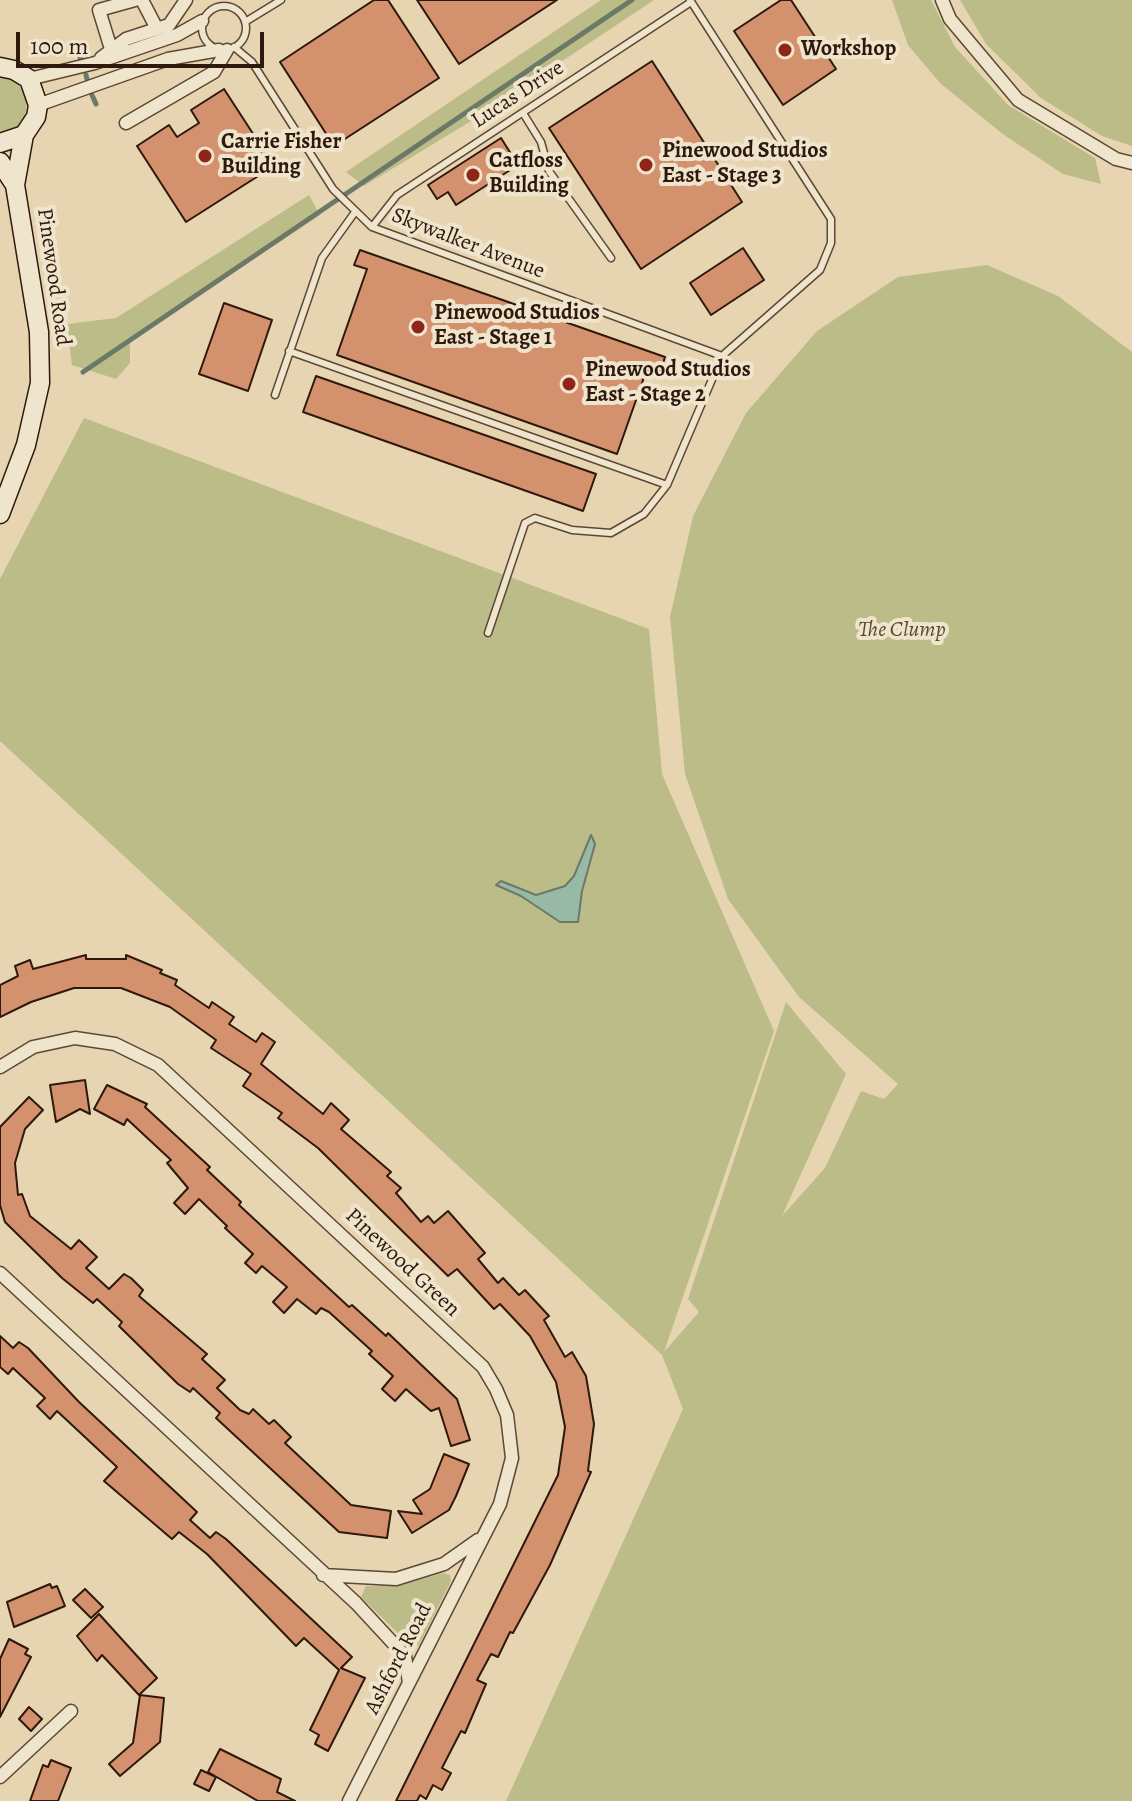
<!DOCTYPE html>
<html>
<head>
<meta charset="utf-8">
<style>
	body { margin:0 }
	#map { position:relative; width:1132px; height:1801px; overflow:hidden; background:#e6d5b0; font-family:Alegreya,serif }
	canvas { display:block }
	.scale { position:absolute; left:16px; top:32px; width:248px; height:36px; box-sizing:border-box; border:4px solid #2f180c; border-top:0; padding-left:10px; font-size:24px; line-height:28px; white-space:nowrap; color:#2f180c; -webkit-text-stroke:6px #efe4cc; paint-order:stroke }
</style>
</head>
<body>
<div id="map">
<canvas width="1132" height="1801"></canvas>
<div class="scale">100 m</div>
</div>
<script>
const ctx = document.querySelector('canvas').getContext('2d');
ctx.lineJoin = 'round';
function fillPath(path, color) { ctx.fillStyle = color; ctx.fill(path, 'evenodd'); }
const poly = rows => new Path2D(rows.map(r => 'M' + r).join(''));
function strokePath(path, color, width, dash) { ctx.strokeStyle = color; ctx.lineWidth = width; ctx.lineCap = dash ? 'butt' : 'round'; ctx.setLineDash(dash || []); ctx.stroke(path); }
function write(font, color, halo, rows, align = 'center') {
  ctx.font = font + ' Alegreya,serif'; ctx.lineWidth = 8; ctx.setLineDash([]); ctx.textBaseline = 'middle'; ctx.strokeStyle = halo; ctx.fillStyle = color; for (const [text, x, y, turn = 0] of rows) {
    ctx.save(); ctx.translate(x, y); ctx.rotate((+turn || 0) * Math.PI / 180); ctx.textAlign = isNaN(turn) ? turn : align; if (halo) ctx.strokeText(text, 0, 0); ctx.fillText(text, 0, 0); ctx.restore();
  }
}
fillPath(poly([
	[601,0,654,0,481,115,364,186,346,172],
	[892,0,931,0,955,47,1008,105,1095,158,1101,184,1063,174,1004,135,940,83,908,45],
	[960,0,1132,0,1132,146,1102,136,1041,98,986,44],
	[0,75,18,83,27,99,25,117,20,125,3,133,0,133],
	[309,195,320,215,130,341,130,363,116,379,72,365,67,324,116,318],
	[987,265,1058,296,1132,352,1132,1801,506,1801,683,1409,662,1355,0,741,0,579,84,418,649,629,662,774,774,1031,664,1352,699,1312,688,1299,786,1002,846,1074,782,1216,825,1168,861,1091,884,1099,898,1084,799,997,728,899,685,774,670,617,693,516,746,413,817,331,898,277],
	[443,1573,450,1575,451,1581,419,1645,412,1647,361,1597,366,1586,398,1586]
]), '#bbbc87');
const water = poly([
	[591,835,595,844,582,891,578,922,560,922,521,896,496,885,501,881,536,895,565,886,574,876,591,835]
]);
fillPath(water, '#97b9a6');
strokePath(water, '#6d7968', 2);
strokePath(poly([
	[80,57,81,60],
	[86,75,87,79],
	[92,95,96,104],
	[83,372,632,0]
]), '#6d7968', 5);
const building = poly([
	[374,0,388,0,439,78,334,146,280,62,374,0],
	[417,0,557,0,459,64,417,0],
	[781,0,791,0,836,69,783,105,734,31,781,0],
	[652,61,742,202,641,269,549,128,652,61],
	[224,89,274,166,186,222,137,146,169,125,177,137,199,123,191,110,224,89],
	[501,138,518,165,456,205,448,192,437,199,428,185,501,138],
	[743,248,764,280,711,315,690,283,743,248],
	[360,250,665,357,660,373,647,369,617,454,337,355,367,269,354,265,360,250],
	[224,303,272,320,248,391,199,374,224,303],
	[316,376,596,474,583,511,303,412,316,376],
	[86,955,86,959,126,959,126,955,162,970,160,973,177,980,175,985,209,1008,212,1002,234,1017,229,1024,256,1042,262,1033,275,1042,261,1064,323,1114,331,1103,349,1120,341,1129,391,1172,387,1176,401,1188,396,1193,421,1222,428,1216,434,1223,448,1211,485,1253,478,1259,498,1283,503,1278,519,1295,525,1290,549,1316,544,1320,565,1357,572,1352,586,1376,594,1424,588,1471,591,1472,550,1565,513,1633,510,1632,498,1657,491,1654,477,1680,486,1684,465,1733,461,1731,442,1768,451,1773,442,1790,433,1785,426,1799,420,1795,417,1801,396,1801,558,1475,565,1427,556,1382,530,1336,500,1304,494,1309,457,1269,448,1276,318,1148,278,1118,282,1113,243,1086,251,1074,211,1048,216,1040,170,1007,121,988,74,988,31,1002,0,1017,0,985,18,976,15,966,30,960,33,969,86,955],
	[85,1080,90,1114,80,1109,56,1122,50,1085,85,1080],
	[107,1085,147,1104,145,1107,210,1167,207,1170,241,1202,239,1205,349,1307,352,1305,386,1336,388,1333,457,1399,470,1440,451,1446,439,1408,431,1411,406,1389,395,1401,382,1389,393,1376,369,1354,372,1351,329,1312,321,1308,316,1314,297,1299,284,1313,273,1302,287,1287,262,1266,256,1273,245,1263,253,1254,225,1228,227,1226,199,1199,185,1214,174,1203,188,1188,167,1163,171,1160,127,1119,124,1125,94,1109,107,1085],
	[29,1097,43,1110,25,1129,15,1163,18,1195,22,1194,30,1216,71,1249,79,1240,97,1257,86,1268,109,1289,124,1274,131,1278,143,1290,139,1296,207,1354,202,1359,225,1380,217,1388,240,1410,249,1414,253,1409,269,1424,274,1420,291,1437,285,1443,351,1505,391,1511,387,1538,339,1532,216,1418,220,1413,193,1388,190,1392,178,1384,119,1326,122,1322,97,1299,93,1303,62,1278,5,1222,0,1205,0,1127,29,1097],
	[0,1336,13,1348,19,1342,28,1348,79,1402,197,1512,190,1520,210,1538,216,1532,226,1539,352,1657,341,1668,365,1678,328,1751,315,1744,319,1735,310,1730,339,1670,304,1638,296,1646,207,1554,179,1532,172,1539,104,1481,117,1467,57,1411,50,1419,37,1406,45,1398,13,1368,8,1374,0,1367,0,1336],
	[444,1454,469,1464,456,1496,449,1510,412,1533,398,1511,422,1514,413,1500,430,1489,444,1454],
	[50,1584,52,1588,57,1586,65,1606,14,1627,7,1602,50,1584],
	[85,1589,103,1607,91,1618,73,1600,85,1589],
	[99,1614,157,1678,139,1695,102,1655,97,1661,77,1636,99,1614],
	[9,1639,28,1649,25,1654,31,1657,0,1717,0,1659,9,1639],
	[140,1695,164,1698,160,1742,120,1776,109,1764,133,1743,140,1695],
	[29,1707,42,1719,31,1731,19,1719,29,1707],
	[220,1749,281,1779,277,1792,295,1801,258,1801,208,1772,220,1749],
	[51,1760,71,1768,58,1801,30,1801,43,1765,48,1767,51,1760],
	[201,1770,216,1777,209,1791,194,1784,201,1770]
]);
fillPath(building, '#d3916e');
strokePath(building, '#2f180c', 2);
const lane = poly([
	'202 28a22 22 0 1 1 44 0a22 22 0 1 1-44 0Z',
	[245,22,281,0],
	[234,47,252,62,333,189,372,227,722,356],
	[523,113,541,142,549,171,611,258],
	[372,227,397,195,691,2],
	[289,351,667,485],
	[275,395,322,258,355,212],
	[488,633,525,523,535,518,572,530,611,533,644,514,667,485,722,356,820,270,831,243,831,219,690,0]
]);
const street = poly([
	[142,0,157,29],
	[942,0,950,19,1018,100,1116,159,1132,163],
	[111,49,99,10,135,0],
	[101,58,126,39,169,25,186,0],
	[29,79,95,63,177,35,202,21],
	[38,105,168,59,219,50],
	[126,123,214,72,227,50],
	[0,1067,33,1047,75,1038,115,1044,158,1065,483,1367,496,1389,507,1415,512,1458,500,1504,349,1801],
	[0,1273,356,1603,405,1656,409,1683],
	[323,1575,396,1579,444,1564,478,1540],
	[0,1777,71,1711]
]);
const secondary = poly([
	[0,67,14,70,29,79,38,105,36,117,24,135,0,143],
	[0,162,15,185],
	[0,514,26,445,40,383,39,332,15,185,24,135]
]);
strokePath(lane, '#5d4735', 9);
strokePath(street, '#5d4735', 15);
strokePath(secondary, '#2f180c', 21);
strokePath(lane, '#efe4cc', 6);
strokePath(street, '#efe4cc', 12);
strokePath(secondary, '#efe4cc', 18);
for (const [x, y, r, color] of [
	[785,50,8,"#8f2418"],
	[205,156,8,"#8f2418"],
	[646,165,8,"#8f2418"],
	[473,175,8,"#8f2418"],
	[418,327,8,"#8f2418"],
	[569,384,8,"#8f2418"]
]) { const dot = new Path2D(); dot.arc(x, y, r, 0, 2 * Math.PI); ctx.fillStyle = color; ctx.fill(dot); strokePath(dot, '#efe4cc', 3); }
write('bold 22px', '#2f180c', '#efe4cc', [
	["Workshop",801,50],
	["Carrie Fisher",221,143],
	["Building",221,168],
	["Pinewood Studios",662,152],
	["East - Stage 3",662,177],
	["Catfloss",489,162],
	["Building",489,187],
	["Pinewood Studios",434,314],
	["East - Stage 1",434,339],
	["Pinewood Studios",585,371],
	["East - Stage 2",585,396]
], 'left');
write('22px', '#2f180c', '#efe4cc', [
	["Lucas Drive",518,95,-33],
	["Skywalker Avenue",468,244,21],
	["Pinewood Road",53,277,82],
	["Pinewood Green",402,1263,43],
	["Ashford Road",399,1659,-63]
]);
write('italic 22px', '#594931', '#efe4cc', [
	["The Clump",902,631]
]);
</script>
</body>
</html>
